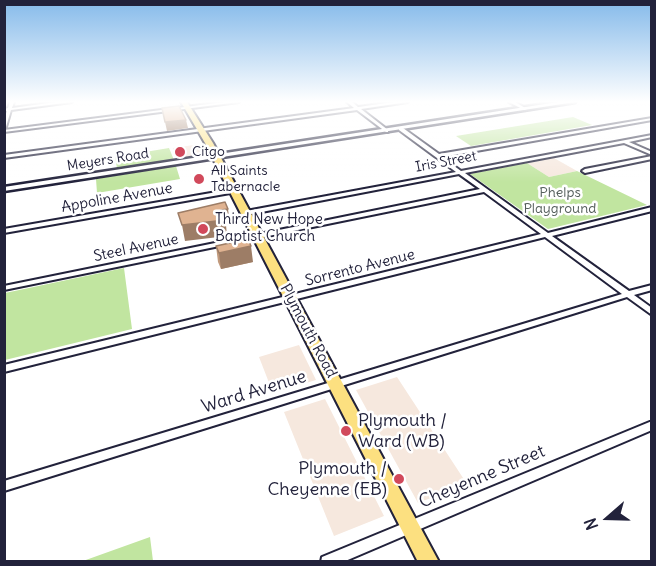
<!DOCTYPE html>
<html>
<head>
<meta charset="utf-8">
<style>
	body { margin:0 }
	#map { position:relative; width:656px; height:566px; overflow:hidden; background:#fff; font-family:Delius,sans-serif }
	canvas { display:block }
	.frame { position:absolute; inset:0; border:6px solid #22223b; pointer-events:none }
	.north { position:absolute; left:578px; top:488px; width:60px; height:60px; -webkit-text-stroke:4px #fff; paint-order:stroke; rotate:250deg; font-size:16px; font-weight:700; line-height:24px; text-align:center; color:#22223b }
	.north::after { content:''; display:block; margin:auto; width:21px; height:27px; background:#22223b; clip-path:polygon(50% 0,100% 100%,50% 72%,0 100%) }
</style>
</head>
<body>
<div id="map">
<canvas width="656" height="566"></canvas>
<div class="frame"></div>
<div class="north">N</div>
</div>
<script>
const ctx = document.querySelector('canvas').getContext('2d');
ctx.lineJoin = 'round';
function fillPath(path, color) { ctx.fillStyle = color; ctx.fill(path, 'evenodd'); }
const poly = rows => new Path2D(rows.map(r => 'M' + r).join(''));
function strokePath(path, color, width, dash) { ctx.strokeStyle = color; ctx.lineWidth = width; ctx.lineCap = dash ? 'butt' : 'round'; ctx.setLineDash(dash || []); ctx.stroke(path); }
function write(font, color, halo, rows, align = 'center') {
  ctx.font = font + ' Delius,sans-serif'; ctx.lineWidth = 5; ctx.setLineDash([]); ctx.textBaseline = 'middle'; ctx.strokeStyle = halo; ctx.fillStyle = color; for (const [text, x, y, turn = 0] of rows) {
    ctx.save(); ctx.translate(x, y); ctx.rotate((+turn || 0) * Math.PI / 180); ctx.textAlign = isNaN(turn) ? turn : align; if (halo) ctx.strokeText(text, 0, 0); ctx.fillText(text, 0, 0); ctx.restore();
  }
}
fillPath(poly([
	[201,144,206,155,178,159,173,148],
	[554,158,577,171,549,177,527,163],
	[299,345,316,380,273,393,259,357],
	[397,377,467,484,418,503,356,390],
	[325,399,384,516,334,536,284,412]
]), '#f6e8de');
fillPath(poly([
	[573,117,592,125,471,146,456,136],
	[169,148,174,160,117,168,115,157],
	[527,163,549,177,577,171,647,205,548,229,470,174],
	[176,166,180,179,97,193,96,179],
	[124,268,132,329,5,360,5,293],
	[150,537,153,561,83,561]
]), '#c1e5a0');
const street = poly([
	[10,102,14,102,12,108,56,102,72,102,11,110,6,127,4,128,4,119,7,111,4,111,4,109,8,108,10,102],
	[224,102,239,102,4,132,4,130,224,102],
	[347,102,352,102,358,107,394,102,408,102,361,109,388,130,388,132,386,132,357,110,4,158,4,155,354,108,347,102],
	[509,102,515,102,527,109,524,110,509,102],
	[652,118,652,120,442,157,461,171,652,135,652,137,629,142,652,152,652,155,624,143,465,173,548,233,652,207,652,211,552,236,629,291,652,285,652,290,634,295,652,308,652,315,627,297,4,491,4,481,622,294,545,237,4,372,4,365,541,234,484,192,4,290,4,286,480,189,459,174,246,215,243,213,246,211,456,172,399,130,399,128,403,128,439,154,652,118],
	[652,156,652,159,585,173,582,171,585,169,652,156],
	[234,189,237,191,236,192,4,233,4,229,234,189],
	[652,421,652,430,343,562,321,562,322,557,652,421]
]);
const secondary = poly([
	[558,102,575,102,4,191,4,187,558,102]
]);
const primary = poly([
	[181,102,187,102,213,143,439,562,418,562,205,143,181,102]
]);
strokePath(street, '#22223b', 4);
strokePath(secondary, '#22223b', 5);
strokePath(primary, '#22223b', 4);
fillPath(street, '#fff');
fillPath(secondary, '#fff');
fillPath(primary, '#fce080');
fillPath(poly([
	[216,246,253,262,221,269,218,262]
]), '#c19a7d');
fillPath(poly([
	[186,120,188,128,167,131,165,122],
	[228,209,230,224,226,225,227,236,185,241,182,225,221,210],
	[251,246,253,262,221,269,219,253]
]), '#9d7d66');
const building = poly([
	[179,106,186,120,165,122,162,108,179,106],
	[225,202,228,209,221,210,225,220,182,225,178,213,225,202],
	[248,239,251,246,219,253,216,246,248,239]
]);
fillPath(building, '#e0b391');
strokePath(building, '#9d7d66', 1.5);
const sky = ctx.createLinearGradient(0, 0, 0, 182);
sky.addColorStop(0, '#85baea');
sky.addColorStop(0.56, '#fff');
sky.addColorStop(1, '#ffffff00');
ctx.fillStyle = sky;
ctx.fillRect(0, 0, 656, 182);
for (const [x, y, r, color] of [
	[180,152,6,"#d1495b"],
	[199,179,6,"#d1495b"],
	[203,229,6,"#d1495b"],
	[346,431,6,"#d1495b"],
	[399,479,6,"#d1495b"]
]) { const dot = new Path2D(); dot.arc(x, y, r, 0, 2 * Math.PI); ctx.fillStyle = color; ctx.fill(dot); strokePath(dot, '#fff', 2); }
write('14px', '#22223b', '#fff', [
	["Citgo",192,152],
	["All Saints",211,171],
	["Tabernacle",211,187]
], 'left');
write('14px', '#22223b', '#fff', [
	["Meyers Road",108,160,-9],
	["Iris Street",446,162,-11]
]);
write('14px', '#525c59', '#fff', [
	["Phelps",560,193],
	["Playground",560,209]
]);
write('15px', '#22223b', '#fff', [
	["Appoline Avenue",117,198,-10],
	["Steel Avenue",136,248,-12],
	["Sorrento Avenue",360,268,-14],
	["Plymouth Road",308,331,62]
]);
write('15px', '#22223b', '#fff', [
	["Third New Hope",215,220],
	["Baptist Church",215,237]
], 'left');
write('18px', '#22223b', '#fff', [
	["Ward Avenue",254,392,-17],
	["Cheyenne Street",482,477,-23]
]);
write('18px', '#22223b', '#fff', [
	["Plymouth /",358,421],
	["Ward (WB)",358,442],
	["Plymouth /",387,469,"right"],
	["Cheyenne (EB)",387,490,"right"]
], 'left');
</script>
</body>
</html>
